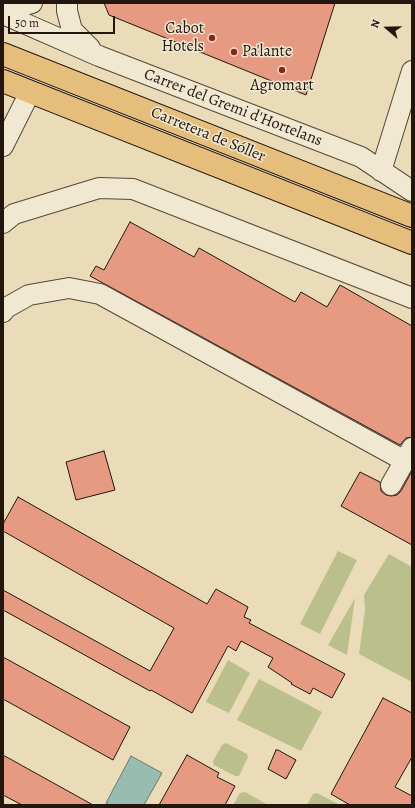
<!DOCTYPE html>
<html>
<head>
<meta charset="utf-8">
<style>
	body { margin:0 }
	#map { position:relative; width:415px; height:808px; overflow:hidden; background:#eadcb9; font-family:Alegreya,serif }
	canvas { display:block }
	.frame { position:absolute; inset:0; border:4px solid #22160e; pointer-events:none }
	.north { position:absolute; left:367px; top:8px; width:40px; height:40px; -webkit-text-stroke:3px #f1e8d2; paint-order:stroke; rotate:290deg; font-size:11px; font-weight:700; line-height:16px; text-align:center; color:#22160e }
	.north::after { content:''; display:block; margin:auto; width:14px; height:18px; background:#22160e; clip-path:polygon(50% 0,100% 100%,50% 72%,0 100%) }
	.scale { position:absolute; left:8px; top:16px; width:107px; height:18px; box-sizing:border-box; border:2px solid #22160e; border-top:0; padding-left:5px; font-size:12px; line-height:14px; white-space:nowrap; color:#22160e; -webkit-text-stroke:3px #f1e8d2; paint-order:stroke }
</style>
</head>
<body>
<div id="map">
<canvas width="415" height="808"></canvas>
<div class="frame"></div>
<div class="north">N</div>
<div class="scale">50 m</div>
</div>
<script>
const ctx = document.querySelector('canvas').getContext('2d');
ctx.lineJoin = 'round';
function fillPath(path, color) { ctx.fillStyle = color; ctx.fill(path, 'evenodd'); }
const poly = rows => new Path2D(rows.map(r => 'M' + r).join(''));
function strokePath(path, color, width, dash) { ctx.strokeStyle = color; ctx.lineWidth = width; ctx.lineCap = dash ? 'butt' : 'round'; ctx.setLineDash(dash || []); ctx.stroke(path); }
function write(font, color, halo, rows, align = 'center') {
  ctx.font = font + ' Alegreya,serif'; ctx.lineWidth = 3; ctx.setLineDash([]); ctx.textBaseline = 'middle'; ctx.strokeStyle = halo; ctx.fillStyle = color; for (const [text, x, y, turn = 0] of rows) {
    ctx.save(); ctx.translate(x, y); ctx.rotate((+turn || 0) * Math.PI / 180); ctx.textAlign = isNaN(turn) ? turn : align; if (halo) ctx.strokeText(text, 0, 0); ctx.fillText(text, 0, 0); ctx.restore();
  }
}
fillPath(poly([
	[338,551,357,560,320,634,300,624],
	[389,554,412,567,412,682,359,654,365,610,364,595],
	[355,598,347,655,328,645],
	[228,660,250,673,229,713,206,702],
	[259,679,322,712,301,751,237,720],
	[226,743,247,754,248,757,239,776,235,776,214,765,213,761,222,745],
	[245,792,268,805,233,805,240,793],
	[317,793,340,805,307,805,313,794]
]), '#bbbf8c');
const water = poly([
	[131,756,162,773,144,805,110,805,106,803,131,756]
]);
fillPath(water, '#98bcaf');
strokePath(water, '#697a6f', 1);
const building = poly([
	[104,3,335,3,306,95,109,15,104,3],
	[130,222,194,257,199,248,295,302,301,292,327,307,340,285,412,326,412,437,406,438,400,445,90,276,96,266,104,270,130,222],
	[104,451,115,490,76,500,66,462,104,451],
	[412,471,412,545,341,506,360,472,380,482,381,491,386,495,391,496,397,495,401,491,412,471],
	[18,497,207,604,216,589,248,607,244,617,251,620,249,623,345,674,332,698,313,688,310,694,291,684,292,683,268,667,273,658,241,641,236,651,228,646,192,713,151,690,150,691,3,610,3,590,150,671,174,628,3,531,3,524,18,497],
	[3,657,130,727,113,760,3,699,3,657],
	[383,698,412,713,412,757,395,787,412,796,412,805,350,805,331,794,383,698],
	[276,750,278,750,296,760,286,779,268,769,276,750],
	[3,755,93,805,22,805,3,795,3,755],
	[187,755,219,773,217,777,235,786,225,805,159,805,187,755]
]);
fillPath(building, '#e59a81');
strokePath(building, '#22160e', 1);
const minor = poly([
	[67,3,67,11,72,30,90,48],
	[3,10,32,3],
	[3,14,99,56,361,157,412,191],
	[3,146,30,92],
	[381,171,412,71],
	[3,223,14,214,99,188,133,189,412,298],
	[3,312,6,308,29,295,69,288,100,294,405,461],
	[391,485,412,448]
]);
const major = poly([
	[3,54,412,216],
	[3,81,412,243]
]);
strokePath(minor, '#544839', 22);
strokePath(major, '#22160e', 24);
strokePath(minor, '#f1e8d2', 20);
strokePath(major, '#e5be7c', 22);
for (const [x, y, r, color] of [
	[212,38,4,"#8f2418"],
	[234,52,4,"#8f2418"],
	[282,70,4,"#8f2418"]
]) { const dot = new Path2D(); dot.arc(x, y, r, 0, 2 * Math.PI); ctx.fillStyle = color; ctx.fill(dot); strokePath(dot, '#f1e8d2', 1.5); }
write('16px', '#22160e', '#f1e8d2', [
	["Cabot",204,29],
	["Hotels",204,47],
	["Pa'lante",242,52,"left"],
	["Agromart",282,86,"center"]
], 'right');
write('16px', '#22160e', '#f1e8d2', [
	["Carrer del Gremi d'Hortelans",233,108,21],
	["Carretera de Sóller",208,135,22]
]);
</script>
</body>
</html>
